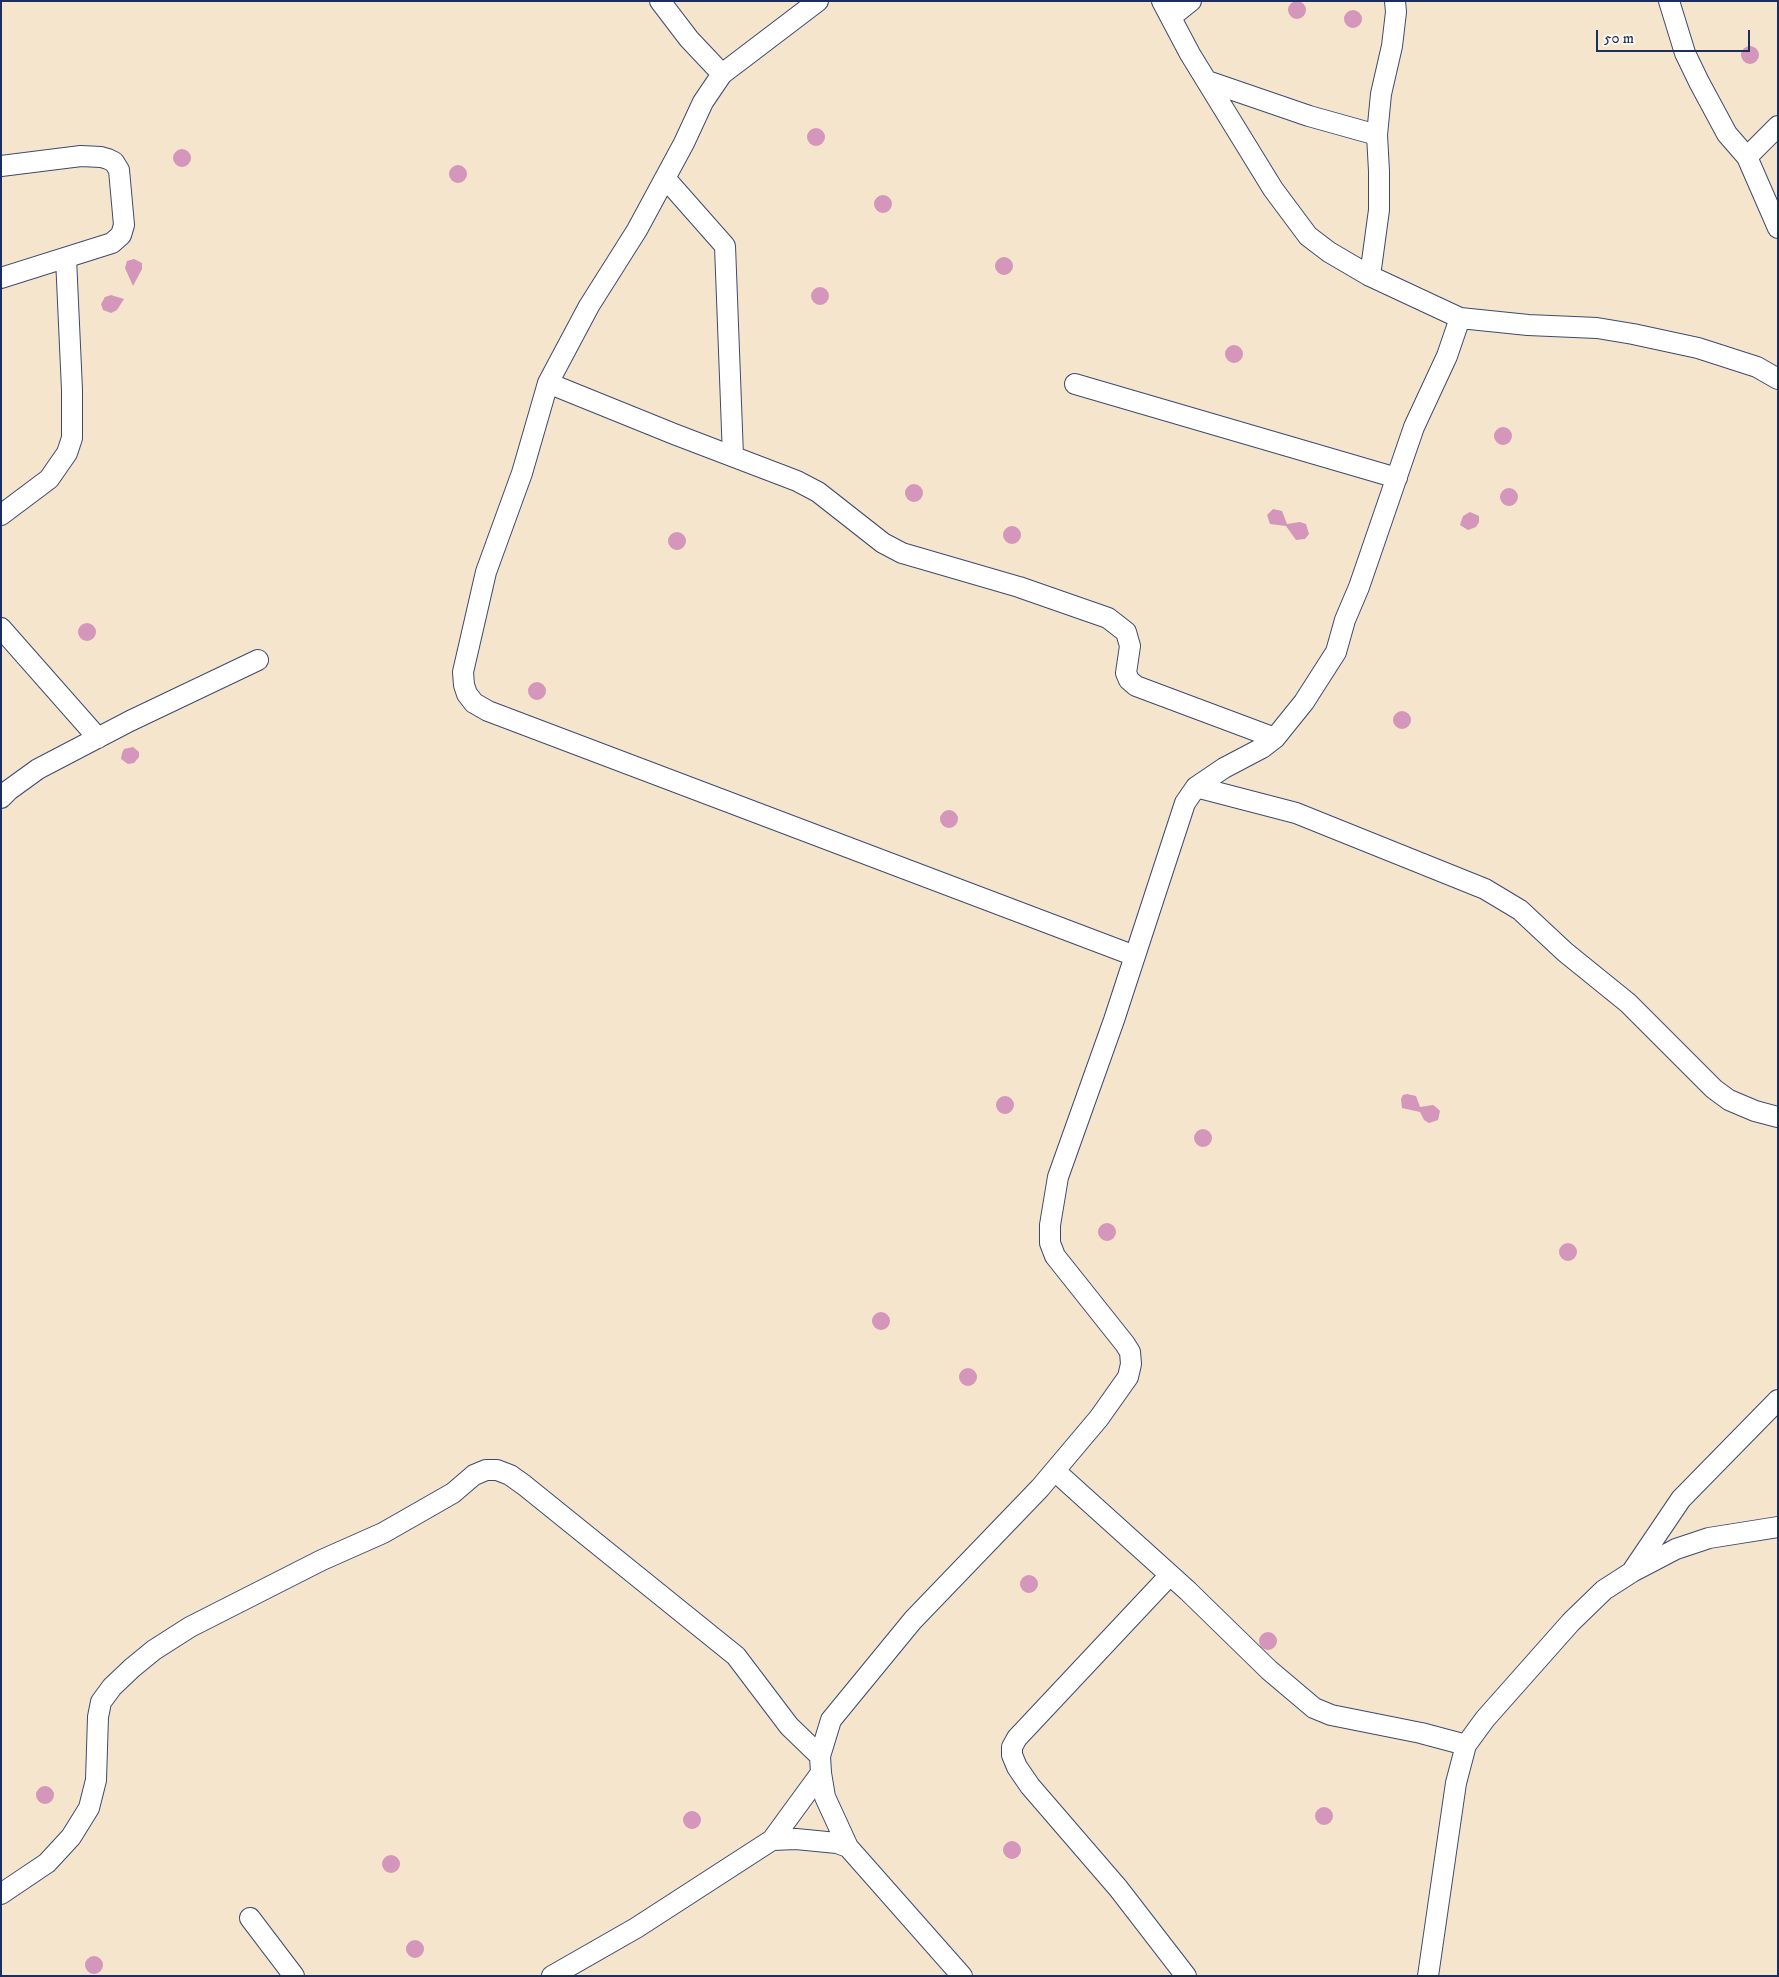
<!DOCTYPE html>
<html>
<head>
<meta charset="utf-8">
<style>
	body { margin:0 }
	#map { position:relative; width:1779px; height:1977px; overflow:hidden; background:#f6e5cd; font-family:"IM FELL DW Pica",serif }
	canvas { display:block }
	.frame { position:absolute; inset:0; border:2px solid #1b2f5e; pointer-events:none }
	.scale { position:absolute; left:1596px; top:30px; width:154px; height:22px; box-sizing:border-box; border:2px solid #1b2f5e; border-top:0; padding-left:6px; font-size:15px; line-height:18px; white-space:nowrap; color:#1b2f5e; -webkit-text-stroke:4px #fbf7ec; paint-order:stroke }
</style>
</head>
<body>
<div id="map">
<canvas width="1779" height="1977"></canvas>
<div class="frame"></div>
<div class="scale">50 m</div>
</div>
<script>
const ctx = document.querySelector('canvas').getContext('2d');
ctx.lineJoin = 'round';
function fillPath(path, color) { ctx.fillStyle = color; ctx.fill(path, 'evenodd'); }
const poly = rows => new Path2D(rows.map(r => 'M' + r).join(''));
function strokePath(path, color, width, dash) { ctx.strokeStyle = color; ctx.lineWidth = width; ctx.lineCap = dash ? 'butt' : 'round'; ctx.setLineDash(dash || []); ctx.stroke(path); }
fillPath(poly([
	'1288 10a9 9 0 1 1 18 0a9 9 0 1 1-18 0Z',
	'1344 19a9 9 0 1 1 18 0a9 9 0 1 1-18 0Z',
	'1741 55a9 9 0 1 1 18 0a9 9 0 1 1-18 0Z',
	'807 137a9 9 0 1 1 18 0a9 9 0 1 1-18 0Z',
	'173 158a9 9 0 1 1 18 0a9 9 0 1 1-18 0Z',
	'449 174a9 9 0 1 1 18 0a9 9 0 1 1-18 0Z',
	'874 204a9 9 0 1 1 18 0a9 9 0 1 1-18 0Z',
	'995 266a9 9 0 1 1 18 0a9 9 0 1 1-18 0Z',
	[134,259,142,263,142,269,133,286,125,268,127,261],
	'811 296a9 9 0 1 1 18 0a9 9 0 1 1-18 0Z',
	[111,295,124,299,117,310,111,313,103,310,101,304,105,297],
	'1225 354a9 9 0 1 1 18 0a9 9 0 1 1-18 0Z',
	'1494 436a9 9 0 1 1 18 0a9 9 0 1 1-18 0Z',
	'905 493a9 9 0 1 1 18 0a9 9 0 1 1-18 0Z',
	'1500 497a9 9 0 1 1 18 0a9 9 0 1 1-18 0Z',
	[1273,509,1282,511,1287,524,1300,522,1306,524,1309,534,1305,539,1296,540,1286,526,1270,524,1267,515],
	[1470,512,1479,516,1479,522,1476,527,1468,530,1460,525,1463,516],
	'1003 535a9 9 0 1 1 18 0a9 9 0 1 1-18 0Z',
	'668 541a9 9 0 1 1 18 0a9 9 0 1 1-18 0Z',
	'78 632a9 9 0 1 1 18 0a9 9 0 1 1-18 0Z',
	'528 691a9 9 0 1 1 18 0a9 9 0 1 1-18 0Z',
	'1393 720a9 9 0 1 1 18 0a9 9 0 1 1-18 0Z',
	[133,747,139,752,139,757,134,763,128,764,121,759,122,753,124,749],
	'940 819a9 9 0 1 1 18 0a9 9 0 1 1-18 0Z',
	[1407,1094,1416,1096,1420,1107,1433,1105,1437,1108,1440,1111,1438,1120,1429,1123,1424,1120,1420,1112,1402,1108,1401,1099,1403,1095],
	'996 1105a9 9 0 1 1 18 0a9 9 0 1 1-18 0Z',
	'1194 1138a9 9 0 1 1 18 0a9 9 0 1 1-18 0Z',
	'1098 1232a9 9 0 1 1 18 0a9 9 0 1 1-18 0Z',
	'1559 1252a9 9 0 1 1 18 0a9 9 0 1 1-18 0Z',
	'872 1321a9 9 0 1 1 18 0a9 9 0 1 1-18 0Z',
	'959 1377a9 9 0 1 1 18 0a9 9 0 1 1-18 0Z',
	'1020 1584a9 9 0 1 1 18 0a9 9 0 1 1-18 0Z',
	'1259 1641a9 9 0 1 1 18 0a9 9 0 1 1-18 0Z',
	'36 1795a9 9 0 1 1 18 0a9 9 0 1 1-18 0Z',
	'1315 1816a9 9 0 1 1 18 0a9 9 0 1 1-18 0Z',
	'683 1820a9 9 0 1 1 18 0a9 9 0 1 1-18 0Z',
	'1003 1850a9 9 0 1 1 18 0a9 9 0 1 1-18 0Z',
	'382 1864a9 9 0 1 1 18 0a9 9 0 1 1-18 0Z',
	'406 1949a9 9 0 1 1 18 0a9 9 0 1 1-18 0Z',
	'85 1965a9 9 0 1 1 18 0a9 9 0 1 1-18 0Z'
]), '#d496ba');
const street = poly([
	[660,1,689,39,722,74],
	[818,1,722,74,703,102,684,143,637,230,589,306,548,383,522,473,486,572,463,672,464,685,467,694,474,703,488,711,1135,956],
	[1669,1,1685,53,1699,82,1727,134,1747,157,1778,228],
	[1171,17,1191,1],
	[1207,81,1309,116,1377,135],
	[1747,157,1778,126],
	[1,166,81,156,101,157,108,159,114,162,119,170,124,225,121,235,112,243,1,278],
	[665,178,725,246,733,456],
	[1370,276,1379,210,1379,171,1377,135,1381,94,1392,46,1396,12,1395,1],
	[1460,318,1528,325,1597,328,1633,334,1698,348,1757,367,1778,379],
	[548,383,674,434,797,481,818,492,883,543,902,553,1019,587,1108,618,1126,632,1130,646,1126,673,1129,680,1136,686,1275,738],
	[1075,384,1397,478],
	[1,515,49,479,67,453,72,438,72,390,66,258],
	[1,628,98,738],
	[1196,787,1296,813,1485,889,1520,910,1565,952,1628,1003,1714,1089,1729,1100,1755,1111,1778,1117],
	[1,798,9,790,38,769,130,721,258,660],
	[1055,1471,1188,1591,1269,1670,1314,1708,1331,1715,1421,1733,1466,1745],
	[1633,1570,1681,1499,1778,1400],
	[1170,1575,1017,1738,1012,1747,1012,1755,1017,1767,1030,1786,1118,1888,1186,1976],
	[772,1840,821,1773],
	[848,1847,825,1797,821,1773,820,1756,831,1720,913,1620,1040,1488,1099,1418,1128,1377,1131,1364,1130,1352,1125,1344,1055,1256,1050,1243,1050,1225,1058,1177,1114,1020,1185,803,1196,787,1224,768,1262,748,1275,738,1304,702,1336,652,1345,620,1359,587,1414,427,1447,356,1460,318,1370,276,1329,252,1308,236,1273,189,1190,54,1162,1],
	[1,1894,47,1863,71,1837,89,1808,96,1780,98,1717,101,1702,112,1687,132,1668,154,1650,190,1627,322,1560,383,1533,453,1493,474,1475,486,1470,497,1470,510,1475,524,1485,736,1656,789,1726,820,1756],
	[250,1918,294,1976],
	[552,1976,636,1928,772,1840,796,1839,837,1843,848,1847,962,1976],
	[1428,1976,1456,1783,1466,1745,1485,1719,1571,1622,1604,1590,1632,1572,1676,1549,1709,1538,1778,1527]
]);
strokePath(street, '#3c4a6f', 22);
strokePath(street, '#fff', 20);
</script>
</body>
</html>
